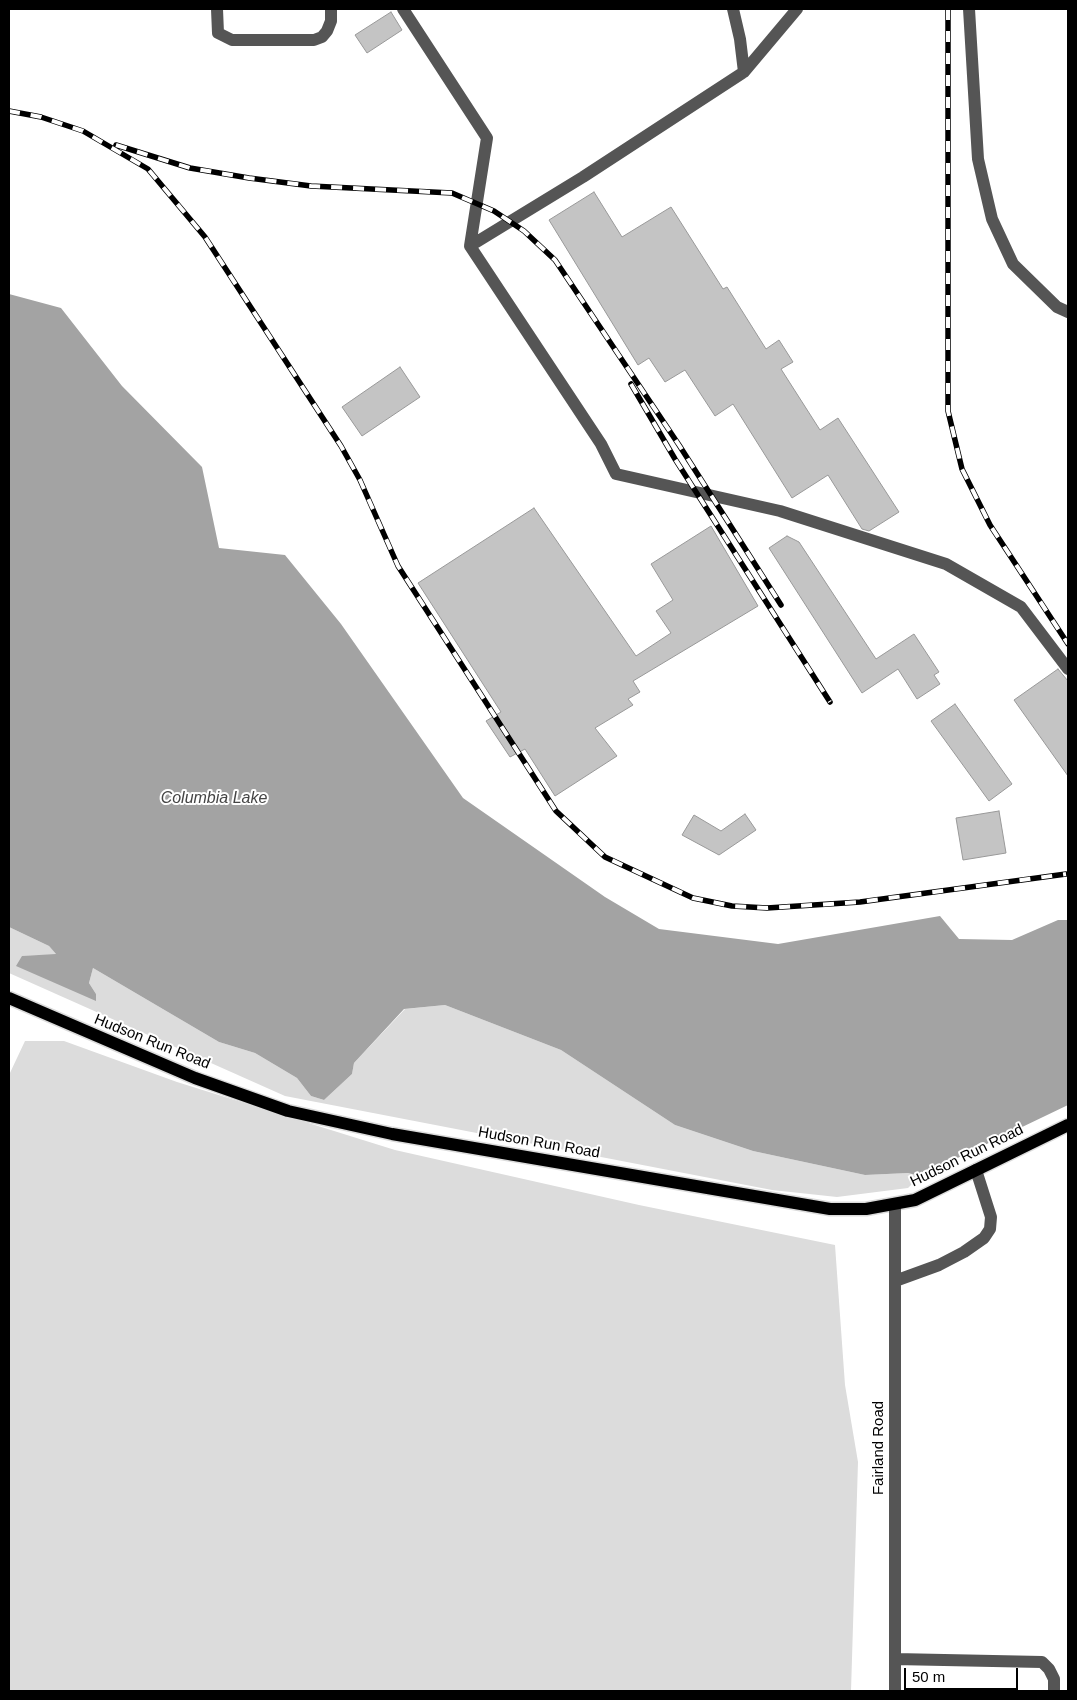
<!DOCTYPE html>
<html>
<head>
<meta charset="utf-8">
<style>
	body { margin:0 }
	#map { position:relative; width:1077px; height:1700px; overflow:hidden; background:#fff; font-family:Arial,sans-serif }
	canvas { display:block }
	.frame { position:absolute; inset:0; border:10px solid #000; pointer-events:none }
	.scale { position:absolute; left:904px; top:1668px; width:114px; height:22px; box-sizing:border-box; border:2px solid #000; border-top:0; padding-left:6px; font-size:15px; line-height:18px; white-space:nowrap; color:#000; -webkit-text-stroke:4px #fff; paint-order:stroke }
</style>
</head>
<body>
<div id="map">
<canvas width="1077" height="1700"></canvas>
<div class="frame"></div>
<div class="scale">50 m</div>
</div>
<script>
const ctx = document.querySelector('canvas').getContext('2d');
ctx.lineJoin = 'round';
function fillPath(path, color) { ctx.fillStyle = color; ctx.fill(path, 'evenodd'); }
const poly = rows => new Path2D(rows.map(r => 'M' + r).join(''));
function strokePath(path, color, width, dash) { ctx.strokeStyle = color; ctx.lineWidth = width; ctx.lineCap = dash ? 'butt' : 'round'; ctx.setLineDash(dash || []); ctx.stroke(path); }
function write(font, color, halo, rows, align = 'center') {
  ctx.font = font + ' Arial,sans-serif'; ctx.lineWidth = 4; ctx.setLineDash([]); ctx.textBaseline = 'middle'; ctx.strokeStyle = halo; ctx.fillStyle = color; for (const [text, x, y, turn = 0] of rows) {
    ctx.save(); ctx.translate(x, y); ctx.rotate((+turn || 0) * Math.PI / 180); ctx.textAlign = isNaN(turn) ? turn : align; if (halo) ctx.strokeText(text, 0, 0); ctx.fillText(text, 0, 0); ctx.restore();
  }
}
fillPath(poly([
	[9,927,49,946,57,955,22,956,96,994,89,983,93,968,219,1042,255,1053,297,1078,311,1096,324,1100,352,1074,354,1063,405,1009,445,1005,561,1050,675,1125,753,1151,865,1175,908,1173,920,1176,908,1188,837,1197,772,1190,285,1096,9,973],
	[25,1041,64,1041,177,1082,395,1150,639,1205,835,1245,845,1385,858,1462,851,1691,9,1691,9,1075]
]), '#dcdcdc');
fillPath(poly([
	[9,294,61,308,122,386,202,467,219,548,285,555,341,624,463,798,605,897,659,929,778,944,940,916,959,939,1012,940,1058,920,1068,920,1068,1105,920,1176,908,1173,865,1175,753,1151,675,1125,561,1050,445,1005,404,1009,354,1063,352,1074,324,1100,311,1096,297,1078,255,1053,219,1042,93,968,89,983,96,994,96,1001,16,966,22,956,56,954,49,946,9,927]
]), '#a3a3a3');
const building = poly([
	[391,12,402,30,367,53,355,35,391,12],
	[594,192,622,237,671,207,723,289,727,287,766,349,779,340,793,362,781,369,820,430,838,418,899,512,869,531,862,529,828,475,792,498,733,404,715,416,685,370,665,382,649,358,638,365,549,220,594,192],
	[400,367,420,397,362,436,342,407,400,367],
	[534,508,636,656,671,633,656,611,673,600,651,564,711,526,758,606,633,681,640,692,628,699,633,705,595,728,617,756,555,796,525,749,510,757,486,721,501,712,418,583,534,508],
	[787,536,799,542,876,659,914,634,939,672,934,675,940,684,917,699,898,669,862,693,769,548,787,536],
	[1058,669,1068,681,1068,776,1014,700,1058,669],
	[955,704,1012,784,989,801,931,721,955,704],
	[999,811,1006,853,963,860,956,818,999,811],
	[745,814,756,830,719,855,682,835,694,815,721,831,745,814]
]);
fillPath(building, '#c4c4c4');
strokePath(building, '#999', 1);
const major = poly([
	[9,998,195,1078,288,1111,392,1134,830,1209,866,1209,915,1200,1068,1125]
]);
strokePath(major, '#dbdbdb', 15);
strokePath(poly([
	[217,9,218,33,232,40,314,40,322,37,327,31,331,21,331,9],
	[403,9,487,138,470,246,601,444,616,474,780,511,946,564,1021,607,1068,669],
	[733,9,740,39,744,72],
	[969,9,978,159,992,219,1013,264,1057,307,1068,312],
	[470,246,583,177,744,72,797,9],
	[895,1205,895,1691],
	[895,1281,939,1265,964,1252,984,1238,990,1229,991,1217,976,1170],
	[895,1659,1042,1662,1049,1669,1054,1679,1054,1691]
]), '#555', 12);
strokePath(major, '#000', 12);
const rail = poly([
	[948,9,948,411,962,469,990,525,1068,644],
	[9,111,41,117,83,131,148,169,205,237,341,446,360,480,398,566,556,811,605,857,693,898,732,906,767,908,860,902,1066,874],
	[116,145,190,168,249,178,311,186,452,193,494,211,524,231,555,260,679,445,781,605],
	[631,384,675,459,830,702]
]);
strokePath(rail, '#000', 5.5);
strokePath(rail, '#fff', 4, [11]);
write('15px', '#000', '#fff', [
	["Hudson Run Road",152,1042,22],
	["Hudson Run Road",539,1143,10],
	["Hudson Run Road",967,1156,-26],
	["Fairland Road",879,1448,-90]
]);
write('italic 16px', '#444', '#fff', [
	["Columbia Lake",214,799]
]);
</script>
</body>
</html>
